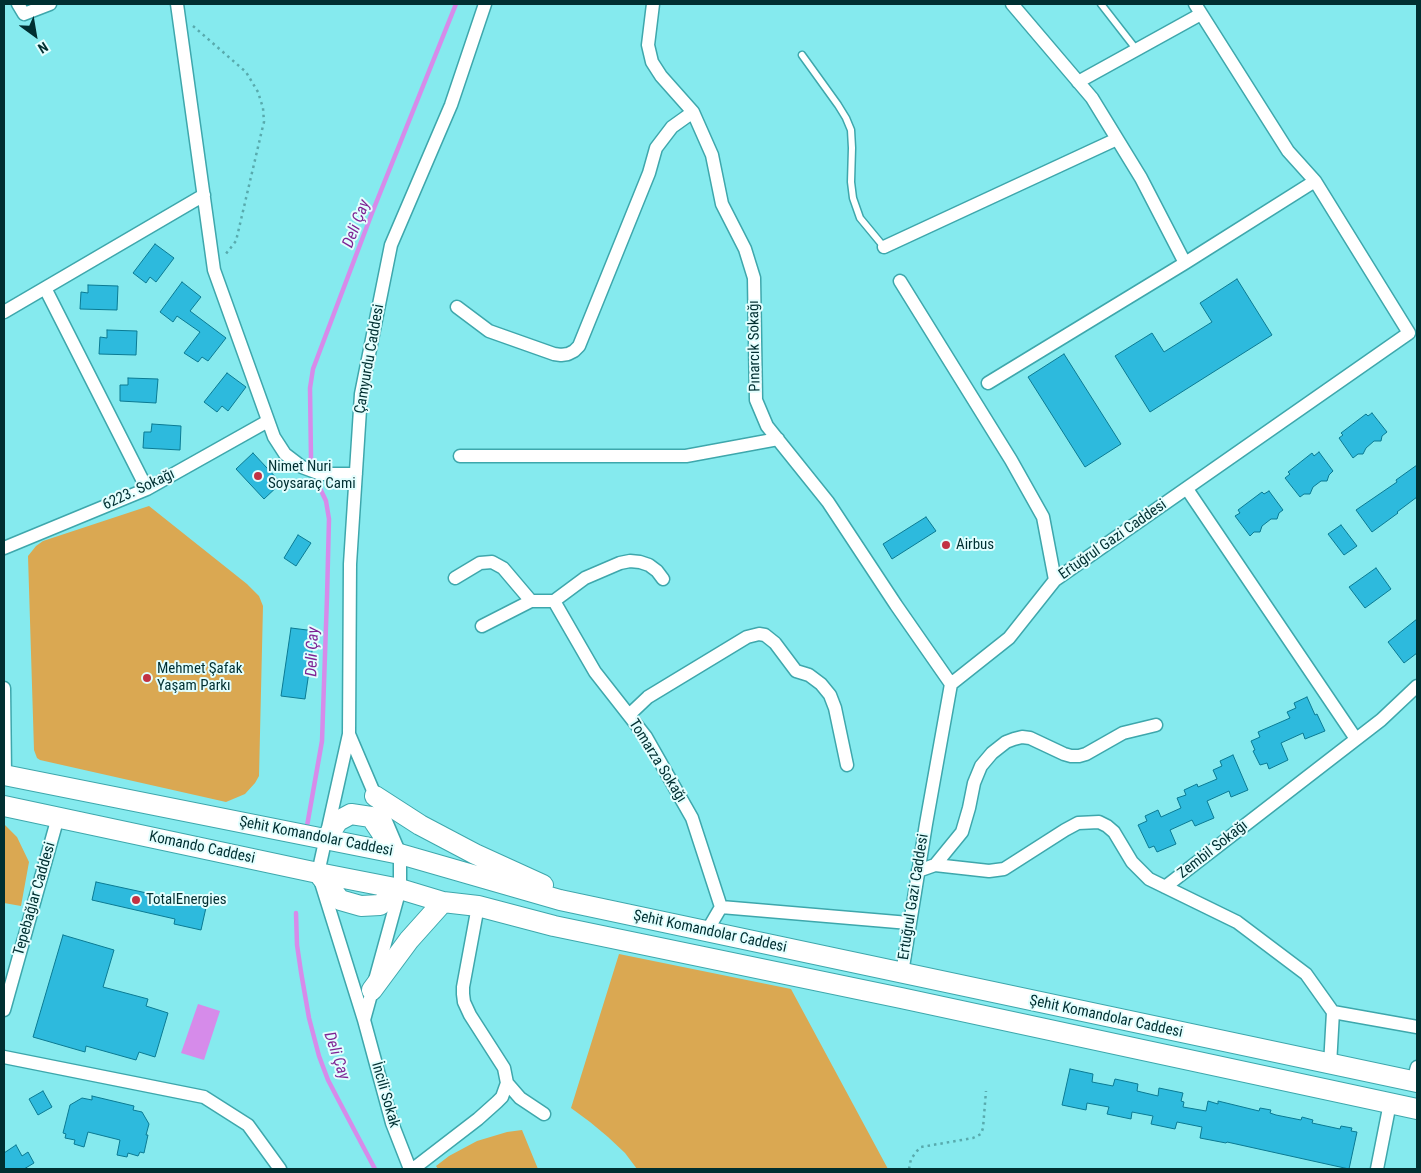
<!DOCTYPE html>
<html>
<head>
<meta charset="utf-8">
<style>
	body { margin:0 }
	#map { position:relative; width:1421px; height:1173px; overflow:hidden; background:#85eaee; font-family:"Roboto Condensed",sans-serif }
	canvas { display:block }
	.frame { position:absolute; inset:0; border:5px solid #002f31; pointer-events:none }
	.north { position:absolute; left:10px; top:10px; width:50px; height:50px; -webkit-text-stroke:4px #e2fefe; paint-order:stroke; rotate:148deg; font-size:14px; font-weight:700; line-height:20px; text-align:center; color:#002f31 }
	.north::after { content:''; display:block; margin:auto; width:18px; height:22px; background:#002f31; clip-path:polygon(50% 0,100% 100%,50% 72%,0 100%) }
</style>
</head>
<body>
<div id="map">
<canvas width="1421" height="1173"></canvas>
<div class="frame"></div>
<div class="north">N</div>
</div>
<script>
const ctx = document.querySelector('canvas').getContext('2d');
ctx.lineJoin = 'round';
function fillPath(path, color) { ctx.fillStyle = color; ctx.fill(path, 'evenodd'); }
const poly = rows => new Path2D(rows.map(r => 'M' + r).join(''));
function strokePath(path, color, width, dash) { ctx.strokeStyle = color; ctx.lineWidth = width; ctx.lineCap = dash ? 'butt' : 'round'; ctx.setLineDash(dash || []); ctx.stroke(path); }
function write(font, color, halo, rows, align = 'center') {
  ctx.font = font + ' "Roboto Condensed",sans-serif'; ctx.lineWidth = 4; ctx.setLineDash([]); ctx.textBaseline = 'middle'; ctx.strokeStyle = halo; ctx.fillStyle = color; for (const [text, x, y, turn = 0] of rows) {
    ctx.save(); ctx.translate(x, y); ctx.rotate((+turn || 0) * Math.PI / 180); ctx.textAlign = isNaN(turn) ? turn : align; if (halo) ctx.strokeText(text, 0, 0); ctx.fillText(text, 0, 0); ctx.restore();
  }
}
fillPath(poly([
	[149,506,247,584,259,596,263,606,259,776,255,783,245,794,226,802,40,760,37,758,34,750,28,556,36,546,43,541],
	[4,824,17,837,29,862,21,906,4,903],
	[619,954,791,989,888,1169,637,1169,625,1153,608,1137,590,1122,571,1108],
	[522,1130,538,1169,438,1169,436,1166,449,1156,477,1141,507,1132]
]), '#daa852');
fillPath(poly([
	[198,1004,220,1011,204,1060,181,1053]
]), '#d68bea');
strokePath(poly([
	[311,459,310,388,313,369,372,213,456,4],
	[307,826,322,741,327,597,329,519,326,501,316,480],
	[296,913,297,945,301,972,309,1018,319,1056,328,1080,340,1103,375,1169]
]), '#d68bea', 4.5);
const building = poly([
	[155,244,174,258,156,282,150,277,146,283,133,273,155,244],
	[1237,279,1272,335,1150,412,1115,356,1152,333,1164,352,1212,322,1200,303,1237,279],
	[182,282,201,297,190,311,226,338,208,361,202,357,198,362,184,353,200,332,177,316,173,322,160,312,182,282],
	[88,285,118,286,117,310,80,309,81,292,88,293,88,285],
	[107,330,137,331,136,355,99,354,100,337,107,338,107,330],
	[1064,354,1121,444,1085,467,1028,377,1064,354],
	[227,373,246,387,228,411,222,406,217,412,204,402,227,373],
	[128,378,158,379,156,403,120,401,120,385,128,385,128,378],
	[1372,413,1387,432,1382,436,1381,441,1374,441,1366,448,1363,454,1358,454,1353,458,1339,438,1343,435,1341,433,1366,414,1368,416,1372,413],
	[152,424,181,426,180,450,143,448,144,432,151,432,152,424],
	[1319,452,1333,471,1329,475,1327,481,1321,481,1313,487,1310,494,1304,494,1300,497,1285,478,1290,474,1288,472,1312,453,1314,456,1319,452],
	[253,453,281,483,264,499,236,469,253,453],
	[1417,465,1417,497,1397,512,1398,513,1372,532,1356,510,1397,482,1396,480,1417,465],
	[1269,491,1283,510,1279,513,1277,519,1271,519,1262,526,1260,532,1254,532,1250,536,1235,516,1240,513,1238,510,1262,492,1264,494,1269,491],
	[926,517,936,531,892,559,883,544,926,517],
	[1341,525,1357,546,1344,555,1328,534,1341,525],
	[298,535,311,543,296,566,284,558,298,535],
	[1376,568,1391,589,1365,608,1349,587,1376,568],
	[1417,619,1417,653,1404,663,1388,642,1417,619],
	[291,628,315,631,305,699,281,696,291,628],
	[1307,697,1315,715,1317,714,1325,731,1305,739,1303,733,1281,743,1288,760,1269,769,1267,763,1260,765,1253,751,1255,750,1251,741,1260,737,1258,732,1290,718,1287,712,1296,708,1294,703,1307,697],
	[1233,755,1248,790,1231,797,1229,791,1207,801,1214,818,1195,826,1192,820,1170,830,1176,844,1157,852,1154,846,1149,848,1138,825,1147,821,1145,816,1158,810,1161,817,1181,808,1177,798,1186,795,1184,790,1197,784,1198,787,1217,779,1213,770,1222,766,1220,761,1233,755],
	[96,882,179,900,180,898,207,903,201,930,174,924,175,919,92,900,96,882],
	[63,935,114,950,103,987,148,999,146,1006,168,1013,155,1057,139,1052,136,1060,86,1046,85,1052,33,1037,63,935],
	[1070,1069,1093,1074,1092,1082,1113,1086,1115,1079,1138,1084,1137,1091,1158,1096,1159,1088,1183,1093,1181,1101,1184,1102,1183,1107,1206,1111,1208,1101,1218,1104,1218,1101,1259,1111,1260,1108,1271,1110,1270,1113,1276,1115,1301,1120,1302,1117,1313,1120,1312,1123,1340,1129,1341,1126,1352,1128,1351,1131,1357,1132,1349,1169,1227,1142,1226,1143,1200,1138,1202,1127,1177,1122,1175,1129,1151,1124,1153,1116,1132,1112,1131,1119,1107,1114,1109,1107,1087,1103,1086,1110,1062,1105,1070,1069],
	[43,1091,52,1107,38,1115,29,1099,43,1091],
	[92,1096,134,1106,133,1110,142,1112,149,1124,146,1135,148,1135,144,1153,140,1152,138,1156,128,1153,127,1157,117,1155,120,1140,88,1132,84,1147,74,1144,75,1140,65,1138,66,1134,63,1133,70,1105,82,1098,92,1100,92,1096],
	[16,1145,22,1156,28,1152,34,1163,24,1169,4,1169,4,1153,16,1145]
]);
fillPath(building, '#2dbadd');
strokePath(building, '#0a7a93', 1);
const lane = poly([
	[1101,4,1136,49],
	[802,55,838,105,846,118,851,130,852,148,851,182,853,198,860,218,884,247]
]);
const street = poly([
	[18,4,24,14,50,4],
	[177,4,214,270,274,437,285,454,302,467,321,474,356,474],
	[653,4,648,45,652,62,661,76,693,112,712,155,722,204,745,249,754,278,756,400,767,426,828,502,896,605,951,684],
	[1012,4,1092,98,1141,178,1185,263],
	[1195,4,1288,151,1315,181,1409,333],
	[1078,82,1201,14],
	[884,247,1117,139],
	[900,281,1011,460,1043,517,1055,580],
	[45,288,147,489],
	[457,307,489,331,554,354,561,355,568,354,574,351,579,346,649,173,656,148,672,127,693,112],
	[4,312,204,195],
	[988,383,1185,263,1315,181],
	[460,456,686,456,778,439],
	[1187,489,1356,739],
	[4,548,147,489,268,421],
	[455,578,480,563,492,562,503,568,531,601,554,601,585,578,620,563,630,561,640,562,649,565,657,571,663,579],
	[554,601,595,672,646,737,692,818,721,907],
	[482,626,531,601],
	[4,688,5,775],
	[629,715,648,697,747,637,759,634,765,635,775,643,796,671,809,675,821,684,830,695,835,708,847,765],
	[349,734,400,854,400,889,364,1020],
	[935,865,962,832,969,808,974,783,981,766,992,753,1006,742,1014,739,1022,737,1030,738,1064,754,1071,756,1079,756,1086,754,1123,733,1156,725],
	[918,871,935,865,989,871,1004,869,1065,830,1078,823,1099,822,1107,826,1114,832,1132,862,1149,879,1237,922,1306,974,1333,1012,1330,1065],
	[1165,887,1381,720,1417,686],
	[721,907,909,923],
	[707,931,721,907],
	[902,973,926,824,951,684,1009,638,1055,580,1409,333],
	[4,1010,58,817],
	[1333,1012,1417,1027],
	[4,1057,204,1097,248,1125,280,1169],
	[1413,1081,1417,1067],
	[507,1083,520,1098,544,1114],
	[410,1169,392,1123,364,1020,318,873,349,734,350,564,361,394,391,245,451,105,485,4],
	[413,1169,478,1119,497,1102,502,1097,507,1083,504,1068,470,1015,464,1002,463,994,463,987,478,906],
	[1377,1169,1390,1103]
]);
const primary = poly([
	[4,775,400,854,560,900,1417,1082],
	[375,796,420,825,475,854,543,885],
	[4,806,318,873,400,889,443,902,478,906,554,926,901,998,1417,1109],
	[326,839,338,821,351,814,371,817,395,853],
	[318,873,340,900,361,906,380,905,400,889],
	[372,990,409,940,443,902]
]);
strokePath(lane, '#3ea7ac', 9);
strokePath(street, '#3ea7ac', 15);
strokePath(primary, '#3ea7ac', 22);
strokePath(poly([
	[193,26,246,72,258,92,263,108,264,122,262,130,236,241,225,255],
	[909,1169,911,1159,917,1151,921,1147,973,1138,981,1134,983,1128,986,1091]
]), '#58aaad', 2.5, [2.5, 4]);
strokePath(lane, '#fff', 6);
strokePath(street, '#fff', 12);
strokePath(primary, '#fff', 20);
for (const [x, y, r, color] of [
	[258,476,5,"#c23243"],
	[946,545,5,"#c23243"],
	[147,678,5,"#c23243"],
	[136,900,5,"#c23243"]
]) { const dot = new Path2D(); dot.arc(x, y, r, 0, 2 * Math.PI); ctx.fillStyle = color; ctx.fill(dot); strokePath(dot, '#e2fefe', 2); }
write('15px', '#002f31', '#e2fefe', [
	["Pınarcık Sokağı",755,346,-91],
	["Çamyurdu Caddesi",370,359,-80],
	["6223. Sokağı",139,490,-25],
	["Ertuğrul Gazi Caddesi",1113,540,-35],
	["Tomarza Sokağı",657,761,58],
	["Şehit Komandolar Caddesi",316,837,11],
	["Komando Caddesi",202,848,12],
	["Zembil Sokağı",1213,850,-38],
	["Ertuğrul Gazi Caddesi",914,897,-81],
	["Tepebağlar Caddesi",35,899,-74],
	["Şehit Komandolar Caddesi",710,932,12],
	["Şehit Komandolar Caddesi",1106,1017,12],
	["İncili Sokak",385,1095,74]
]);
write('15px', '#002f31', '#e2fefe', [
	["Nimet Nuri",268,467],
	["Soysaraç Cami",268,484],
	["Airbus",956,545],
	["Mehmet Şafak",157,669],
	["Yaşam Parkı",157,686],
	["TotalEnergies",146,900]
], 'left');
write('italic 16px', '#7f2394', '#e2fefe', [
	["Deli Çay",357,224,-69],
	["Deli Çay",313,652,-88],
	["Deli Çay",336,1056,71]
]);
</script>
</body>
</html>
